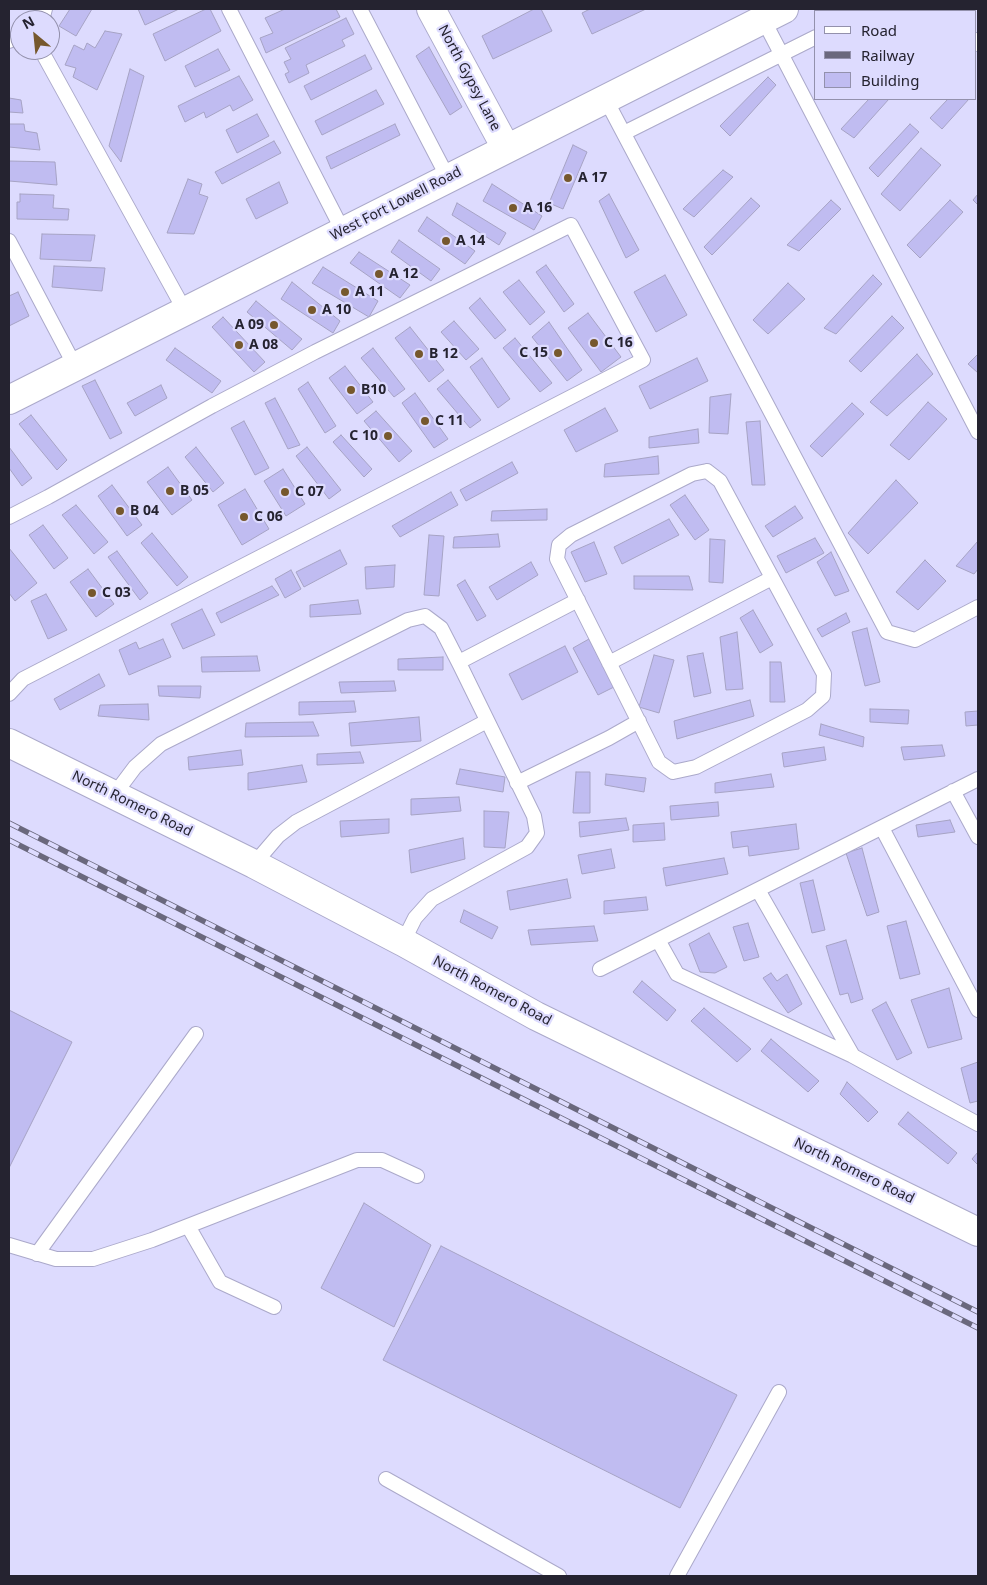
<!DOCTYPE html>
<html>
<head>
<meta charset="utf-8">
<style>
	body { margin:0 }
	#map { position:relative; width:987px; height:1585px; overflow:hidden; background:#dddbfe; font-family:"Noto Sans",sans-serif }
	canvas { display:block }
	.frame { position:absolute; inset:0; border:10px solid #252330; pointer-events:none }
	.legend { position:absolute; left:814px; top:10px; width:162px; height:90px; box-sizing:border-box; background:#dddbfe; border:1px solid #9391ac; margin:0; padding:6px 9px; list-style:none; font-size:15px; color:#252330 }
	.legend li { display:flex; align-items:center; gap:10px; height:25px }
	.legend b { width:25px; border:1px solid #9391ac }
	.north { position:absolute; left:10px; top:10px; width:50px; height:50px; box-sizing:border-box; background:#dddbfe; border:1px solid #9391ac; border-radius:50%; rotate:332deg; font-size:14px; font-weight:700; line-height:20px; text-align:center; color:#252330 }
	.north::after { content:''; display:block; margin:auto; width:18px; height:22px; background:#76582d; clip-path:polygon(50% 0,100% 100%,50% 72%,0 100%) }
</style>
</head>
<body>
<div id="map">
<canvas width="987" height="1585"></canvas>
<div class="frame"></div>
<ul class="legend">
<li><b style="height:6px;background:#fff"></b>Road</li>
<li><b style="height:6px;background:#6a687d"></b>Railway</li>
<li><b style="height:14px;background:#c0bcf1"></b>Building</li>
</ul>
<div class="north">N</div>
</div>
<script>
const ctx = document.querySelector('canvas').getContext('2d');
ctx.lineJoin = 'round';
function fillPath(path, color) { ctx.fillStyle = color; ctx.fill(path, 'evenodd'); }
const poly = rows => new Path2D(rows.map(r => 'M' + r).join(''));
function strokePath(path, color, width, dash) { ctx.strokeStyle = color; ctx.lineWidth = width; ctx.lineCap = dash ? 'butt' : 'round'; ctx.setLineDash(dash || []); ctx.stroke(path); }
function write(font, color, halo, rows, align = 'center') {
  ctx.font = font + ' "Noto Sans",sans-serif'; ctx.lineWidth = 4.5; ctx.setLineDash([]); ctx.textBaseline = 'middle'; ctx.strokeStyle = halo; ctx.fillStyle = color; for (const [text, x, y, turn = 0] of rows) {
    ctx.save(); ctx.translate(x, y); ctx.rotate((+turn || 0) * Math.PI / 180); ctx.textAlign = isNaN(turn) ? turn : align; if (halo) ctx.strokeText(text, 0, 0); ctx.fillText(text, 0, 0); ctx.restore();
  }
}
const building = poly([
	[70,9,92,9,76,36,59,26,70,9],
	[138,9,179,9,145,25,138,9],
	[206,9,210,9,221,31,165,61,153,34,206,9],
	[285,9,336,9,340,17,266,53,260,38,273,33,265,18,285,9],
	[534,9,541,9,552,31,493,59,482,36,534,9],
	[590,9,646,9,592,34,582,13,590,9],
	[346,18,354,34,342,40,345,46,306,65,309,73,289,83,285,74,289,72,284,62,291,59,285,48,346,18],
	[105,31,122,34,97,90,73,77,76,68,65,65,74,45,84,50,87,43,95,48,105,31],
	[429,47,462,107,450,115,416,56,429,47],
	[218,49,230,70,195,87,185,66,218,49],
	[365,55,372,69,311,100,304,86,365,55],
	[130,69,144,76,121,162,109,146,130,69],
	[239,76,253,100,233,111,230,105,206,118,204,112,185,122,178,106,239,76],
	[768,77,776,85,730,136,720,126,768,77],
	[376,90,384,104,322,135,315,121,376,90],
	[9,98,21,100,23,113,9,112,9,98],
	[869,99,889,99,854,138,841,129,869,99],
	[948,99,969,99,942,129,930,118,948,99],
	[257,114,269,136,237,153,226,130,257,114],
	[9,124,24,124,25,131,37,133,40,150,9,147,9,124],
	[395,124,400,135,331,169,326,157,395,124],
	[910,124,919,132,878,177,869,168,910,124],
	[274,141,281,153,222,184,215,172,274,141],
	[573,145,587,152,563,209,549,203,573,145],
	[921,148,941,165,900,211,881,194,921,148],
	[9,161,55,162,57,185,9,181,9,161],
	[723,170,733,177,694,217,683,209,723,170],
	[188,179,202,184,199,194,208,197,194,234,167,233,188,179],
	[279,182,288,203,256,219,246,199,279,182],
	[492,184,542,216,534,230,483,201,492,184],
	[20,194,54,195,53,208,69,209,68,220,17,219,17,202,20,202,20,194],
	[609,194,639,250,626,258,599,201,609,194],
	[978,194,978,205,973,200,978,194],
	[751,198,760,206,712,255,704,247,751,198],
	[831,200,841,209,799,251,787,245,831,200],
	[950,200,963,212,920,258,907,245,950,200],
	[457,203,506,233,499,245,452,215,457,203],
	[427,217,475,251,465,264,418,231,427,217],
	[42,234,95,235,91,261,40,259,42,234],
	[399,240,440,269,431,281,391,252,399,240],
	[359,252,410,285,400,298,350,263,359,252],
	[546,265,574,304,564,312,536,272,546,265],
	[54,266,105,268,102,291,52,287,54,266],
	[323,267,378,301,369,317,312,283,323,267],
	[665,275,687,315,656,332,634,292,665,275],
	[873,275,882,284,836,334,824,328,873,275],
	[519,280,545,312,530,325,503,292,519,280],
	[292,282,340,321,333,333,281,299,292,282],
	[788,283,805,299,768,334,753,320,788,283],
	[18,292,29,316,9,326,9,296,18,292],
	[480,298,506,330,495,339,469,308,480,298],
	[256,301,302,339,292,350,247,312,256,301],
	[588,313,621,357,601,372,568,328,588,313],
	[892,316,904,328,861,372,849,361,892,316],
	[223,317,265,362,254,372,212,327,223,317],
	[454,321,479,349,466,360,441,332,454,321],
	[549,322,582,370,567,381,532,337,549,322],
	[410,327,444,370,429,382,395,338,410,327],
	[515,338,552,383,540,392,503,348,515,338],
	[175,348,221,381,212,393,166,360,175,348],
	[373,348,405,389,394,397,361,358,373,348],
	[917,354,933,374,887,416,870,402,917,354],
	[978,354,978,373,968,364,978,354],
	[482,358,510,399,498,408,470,367,482,358],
	[697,358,708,381,650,409,639,386,697,358],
	[345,366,373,402,357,414,329,378,345,366],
	[95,380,122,433,110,439,82,386,95,380],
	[448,380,481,420,470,428,437,389,448,380],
	[308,382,336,426,325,433,298,389,308,382],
	[161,385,167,398,135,416,127,403,161,385],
	[415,393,448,439,434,448,402,403,415,393],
	[731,394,728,434,709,433,710,397,731,394],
	[275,398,300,445,288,449,265,403,275,398],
	[928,402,947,419,909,460,890,445,928,402],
	[852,403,864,414,822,457,810,446,852,403],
	[605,408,618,431,576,452,564,430,605,408],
	[376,411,412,451,399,462,364,421,376,411],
	[31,415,67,460,57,470,19,424,31,415],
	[244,421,269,468,255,475,231,428,244,421],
	[760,421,765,485,752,485,746,422,760,421],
	[698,429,699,443,649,448,649,437,698,429],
	[341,435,372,469,364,477,333,442,341,435],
	[9,447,32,478,22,486,9,468,9,447],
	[196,447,224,483,213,492,185,457,196,447],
	[307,447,341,490,329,499,296,456,307,447],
	[658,456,659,474,604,477,605,464,658,456],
	[512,462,518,473,466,501,460,490,512,462],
	[168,467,192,500,172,515,147,482,168,467],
	[283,469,305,504,286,516,264,481,283,469],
	[896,480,918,503,868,554,848,533,896,480],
	[112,485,142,525,127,536,98,496,112,485],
	[245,489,269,529,242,545,218,505,245,489],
	[451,492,458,505,400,537,392,526,451,492],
	[685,495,709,530,695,540,670,505,685,495],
	[76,505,108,542,94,554,62,515,76,505],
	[795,506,803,518,773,537,765,526,795,506],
	[547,509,547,520,491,521,492,511,547,509],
	[669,519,679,535,622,564,614,547,669,519],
	[43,525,68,558,54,569,29,535,43,525],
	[152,533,188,577,177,586,141,543,152,533],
	[498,534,500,547,453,548,454,537,498,534],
	[429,535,444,536,439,596,424,595,429,535],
	[815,538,824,553,786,573,777,556,815,538],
	[710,539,725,540,723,583,709,582,710,539],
	[978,541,978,569,974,574,956,566,978,541],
	[594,542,607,574,585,582,571,552,594,542],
	[9,548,37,583,15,601,9,593,9,548],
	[340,550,347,564,304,587,296,572,340,550],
	[117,551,148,593,140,600,108,557,117,551],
	[831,552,849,591,835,596,817,562,831,552],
	[925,560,946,581,918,610,896,592,925,560],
	[531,562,538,575,497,600,489,587,531,562],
	[395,565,394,587,366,589,365,567,395,565],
	[88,569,114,604,96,617,70,582,88,569],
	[291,570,301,589,285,598,275,579,291,570],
	[634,576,689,576,693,590,634,589,634,576],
	[465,580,486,616,477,621,457,585,465,580],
	[272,586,279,595,221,623,216,613,272,586],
	[46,594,67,630,48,639,31,601,46,594],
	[358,600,361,614,310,617,310,605,358,600],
	[202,609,215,635,183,649,171,624,202,609],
	[753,610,773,645,760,653,740,618,753,610],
	[846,613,850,622,822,637,817,629,846,613],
	[867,628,880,682,865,686,852,632,867,628],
	[737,632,743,689,726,690,720,637,737,632],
	[163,639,171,657,129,675,119,650,136,642,139,649,163,639],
	[589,639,614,687,598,695,573,648,589,639],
	[565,646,578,672,522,700,509,674,565,646],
	[703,653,711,693,694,697,687,656,703,653],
	[654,655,674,660,659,713,639,707,654,655],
	[257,656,260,671,202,672,201,657,257,656],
	[443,657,443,670,398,670,398,659,443,657],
	[770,662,781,662,785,702,770,702,770,662],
	[99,674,105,686,60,710,54,699,99,674],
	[394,681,396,691,341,693,339,682,394,681],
	[158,686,201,686,200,698,159,696,158,686],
	[750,700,754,716,677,739,674,721,750,700],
	[354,701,356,712,299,715,299,702,354,701],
	[148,704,149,720,98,716,100,705,148,704],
	[870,709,909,710,908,724,870,722,870,709],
	[978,711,978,725,966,726,965,712,978,711],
	[419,717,421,741,351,746,349,723,419,717],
	[313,722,319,736,245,737,246,723,313,722],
	[821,724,864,737,863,747,819,735,821,724],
	[942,745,945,756,904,760,901,747,942,745],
	[824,747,826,760,784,767,782,753,824,747],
	[241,750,243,765,189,770,188,757,241,750],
	[360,752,364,763,317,765,317,754,360,752],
	[302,765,307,782,248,790,248,773,302,765],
	[460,769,505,777,503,792,456,784,460,769],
	[576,772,590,772,590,813,573,813,576,772],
	[606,774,646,778,644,792,605,785,606,774],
	[771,774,774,787,715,793,715,783,771,774],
	[459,797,461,811,411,815,411,799,459,797],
	[718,802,719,816,671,820,670,806,718,802],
	[484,811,509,812,505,848,484,847,484,811],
	[626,818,629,830,580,837,579,822,626,818],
	[389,819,389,833,341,837,340,821,389,819],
	[950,820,955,832,918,837,916,825,950,820],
	[664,823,665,840,633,842,633,825,664,823],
	[796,824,799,849,749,856,748,846,733,848,731,832,796,824],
	[463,838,465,859,411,873,409,850,463,838],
	[862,848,879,912,867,916,846,853,862,848],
	[611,849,615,868,582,874,578,855,611,849],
	[724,858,728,874,666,886,663,868,724,858],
	[567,879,571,898,510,910,507,891,567,879],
	[813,880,825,930,812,933,800,883,813,880],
	[646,897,648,910,604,914,604,901,646,897],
	[464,910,498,927,492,939,460,922,464,910],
	[906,921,920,974,900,979,887,926,906,921],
	[748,923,759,957,744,961,733,927,748,923],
	[594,926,598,941,531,945,528,930,594,926],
	[709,933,727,967,715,973,700,972,689,944,709,933],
	[846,940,863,999,851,1003,848,993,840,995,826,946,846,940],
	[771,973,777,981,787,974,802,1004,788,1013,763,978,771,973],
	[642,981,676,1010,667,1021,633,992,642,981],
	[949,988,962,1039,928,1048,911,1000,949,988],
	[886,1002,912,1053,897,1060,872,1010,886,1002],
	[704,1008,751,1049,737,1062,691,1021,704,1008],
	[9,1010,72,1042,9,1168,9,1010],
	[771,1039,819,1081,808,1092,761,1051,771,1039],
	[978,1062,978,1101,970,1103,961,1068,978,1062],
	[847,1082,878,1112,868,1122,840,1094,847,1082],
	[908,1112,957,1153,948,1164,898,1124,908,1112],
	[978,1152,978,1165,972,1159,978,1152],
	[364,1203,431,1245,394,1327,321,1288,364,1203],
	[441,1246,737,1395,680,1508,383,1360,441,1246]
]);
fillPath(building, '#c0bcf1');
strokePath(building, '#a6a3c4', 1);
const lane = poly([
	[229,9,343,231],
	[360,9,448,178],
	[959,9,960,11],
	[868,11,874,9],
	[763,19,978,432],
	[42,20,45,9],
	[976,40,978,44],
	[9,41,20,36],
	[41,50,185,311],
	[605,98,887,632,915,640,978,607],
	[624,133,816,37],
	[9,241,75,366],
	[707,471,720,481,824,674,823,696,807,710,696,767,673,772,659,762,557,559,559,545,571,535,692,474,707,471],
	[9,517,48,497,212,406,315,352,571,225,643,360,23,679,9,694],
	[459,662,578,600],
	[609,663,772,578],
	[517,783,609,738,639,721],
	[953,791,978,837],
	[114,795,135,767,161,744,408,620,425,616,441,628,460,665,534,816,537,833,527,847,432,899,415,918,403,942],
	[882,828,978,1010],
	[254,864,278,836,296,822,487,721],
	[758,890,853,1056],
	[658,940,677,974,853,1056,978,1124],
	[600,969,978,779],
	[188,1226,220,1282,274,1307],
	[9,1245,56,1259,93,1259,152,1240,357,1160,382,1160,417,1176],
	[37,1254,196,1034],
	[386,1479,559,1576],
	[677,1576,779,1392]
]);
const street = poly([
	[431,9,506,148],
	[9,400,784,9],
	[9,743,254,864,403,942,536,1016,978,1232]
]);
strokePath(lane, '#aba9ca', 16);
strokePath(street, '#aba9ca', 30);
strokePath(lane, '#fff', 14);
strokePath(street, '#fff', 28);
const rail = poly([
	[9,823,978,1312],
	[9,840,978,1328]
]);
strokePath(rail, '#6a687d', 5.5);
strokePath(rail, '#dddbfe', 4, [11]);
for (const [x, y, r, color] of [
	[568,178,5,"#76582d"],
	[513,208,5,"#76582d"],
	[446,241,5,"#76582d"],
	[379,274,5,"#76582d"],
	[345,292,5,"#76582d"],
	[312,310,5,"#76582d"],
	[274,325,5,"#76582d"],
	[594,343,5,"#76582d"],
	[239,345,5,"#76582d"],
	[558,353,5,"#76582d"],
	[419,354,5,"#76582d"],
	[351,390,5,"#76582d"],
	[425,421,5,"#76582d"],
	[388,436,5,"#76582d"],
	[170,491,5,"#76582d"],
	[285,492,5,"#76582d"],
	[120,511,5,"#76582d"],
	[244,517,5,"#76582d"],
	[92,593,5,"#76582d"]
]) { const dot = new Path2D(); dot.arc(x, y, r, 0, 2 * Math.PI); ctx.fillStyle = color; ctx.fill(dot); strokePath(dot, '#dddbfe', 2); }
write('14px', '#252330', '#dddbfe', [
	["North Gypsy Lane",469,78,62],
	["West Fort Lowell Road",396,204,-27],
	["North Romero Road",132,804,26],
	["North Romero Road",492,991,28],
	["North Romero Road",854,1171,26]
]);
write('bold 14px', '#252330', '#dddbfe', [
	["A 17",578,178],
	["A 16",523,208],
	["A 14",456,241],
	["A 12",389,274],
	["A 11",355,292],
	["A 10",322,310],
	["A 09",264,325,"right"],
	["C 16",604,343],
	["A 08",249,345],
	["C 15",548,353,"right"],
	["B 12",429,354],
	["B10",361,390],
	["C 11",435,421],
	["C 10",378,436,"right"],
	["B 05",180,491],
	["C 07",295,492],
	["B 04",130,511],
	["C 06",254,517],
	["C 03",102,593]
], 'left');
</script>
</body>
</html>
